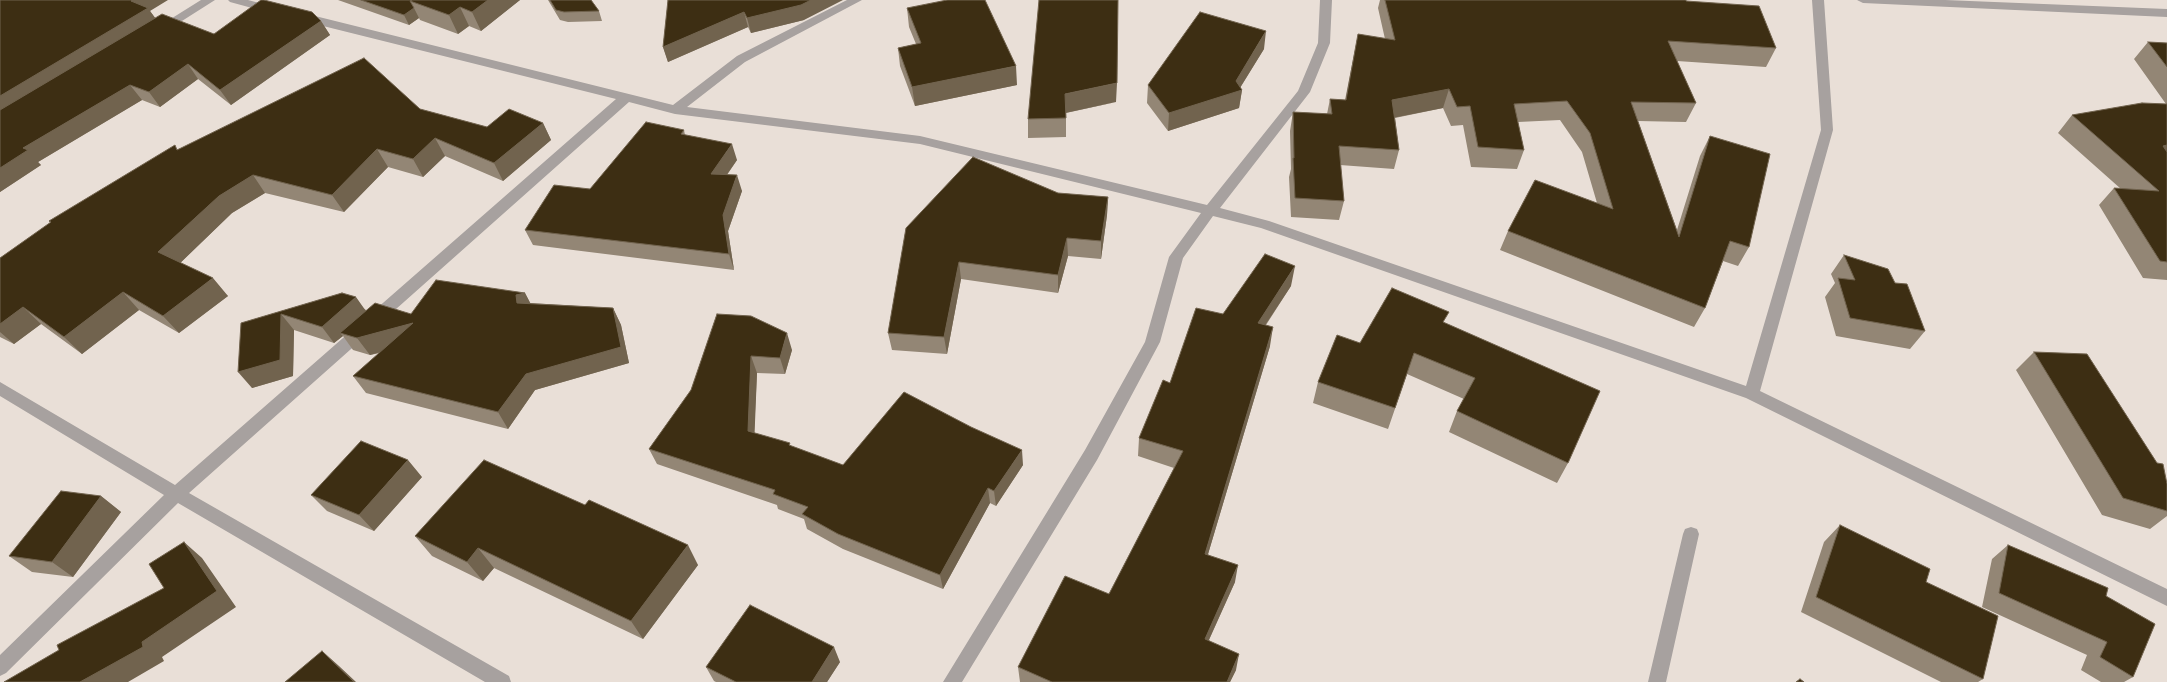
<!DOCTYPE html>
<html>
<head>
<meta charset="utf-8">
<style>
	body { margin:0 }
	canvas { display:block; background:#e9dfd7 }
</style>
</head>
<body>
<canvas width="2167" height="682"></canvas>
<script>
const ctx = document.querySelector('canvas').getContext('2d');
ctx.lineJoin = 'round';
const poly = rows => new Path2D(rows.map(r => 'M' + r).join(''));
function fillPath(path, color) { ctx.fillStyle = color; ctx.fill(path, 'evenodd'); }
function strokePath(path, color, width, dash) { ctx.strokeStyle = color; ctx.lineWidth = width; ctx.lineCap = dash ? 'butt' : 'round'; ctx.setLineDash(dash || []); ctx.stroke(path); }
fillPath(poly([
	[201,0,215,0,163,33,155,33,153,30,201,0],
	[228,0,248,0,278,8,280,10,274,14,230,2,228,0],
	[847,0,862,0,745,62,687,107,920,136,1207,205,1298,91,1318,43,1320,0,1332,0,1330,43,1310,92,1220,208,1269,221,1746,386,1821,130,1812,0,1824,0,1833,130,1760,391,2167,589,2167,606,1746,398,1261,228,1213,216,1183,258,1160,342,1097,460,962,682,943,682,1085,450,1145,342,1169,257,1201,213,920,144,675,114,629,102,189,493,509,676,511,682,485,682,178,503,6,673,0,676,0,655,164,495,0,396,0,382,175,485,616,99,299,20,297,17,299,14,303,13,673,105,737,56,847,0],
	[1857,0,1945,0,2167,9,2167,17,1863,3,1857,0],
	[1691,527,1697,529,1699,534,1666,682,1648,682,1683,534,1685,529,1691,527]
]), '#a7a19f');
fillPath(poly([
	[0,0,150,11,155,18,214,34,321,21,330,35,231,105,198,79,160,107,142,100,38,162,41,165,0,192],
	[338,0,520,0,481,31,469,26,458,34,420,20,419,18,409,25],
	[548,0,591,0,599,11,602,21,568,22,560,20],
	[668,0,804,20,751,33,748,27,668,62,663,47],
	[1380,0,1686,0,1686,1,1776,48,1766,67,1677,61,1696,103,1686,122,1638,121,1677,230,1700,156,1710,136,1749,247,1738,266,1723,261,1705,308,1694,327,1500,250,1508,231,1597,203,1582,152,1560,120,1518,122,1524,150,1517,169,1471,167,1463,125,1451,126,1443,108,1395,118,1399,150,1394,169,1340,165,1344,201,1339,220,1291,217,1289,177,1291,169,1290,131,1293,112,1327,114,1330,99,1345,100,1358,34,1385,39,1378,8],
	[907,8,1017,85,915,106,900,66,898,48,916,44,909,27],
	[2148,42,2167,43,2167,280,2143,278,2099,205,2114,188,2121,189,2058,133,2072,115,2166,104,2134,59],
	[1264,49,1240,88,1242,90,1239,108,1168,131,1147,103,1148,85],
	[1116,102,1066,113,1066,137,1028,138,1028,119],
	[420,109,487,127,543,123,551,140,503,181,445,156,423,177,388,167,344,212,265,193,232,213,180,263,228,296,179,333,139,310,82,354,41,324,14,344,0,337,0,258,51,223,49,221,178,149],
	[684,130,685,135,737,160,727,175,742,191,728,231,734,270,533,245,525,230],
	[1058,193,1108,197,1107,215,1101,259,1068,256,1058,293,961,279,947,354,892,350,888,333,906,228],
	[1844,255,1895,283,1925,331,1910,349,1836,336,1825,297,1835,283,1831,274],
	[1291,286,1266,325,1270,346,1208,554,1235,582,1209,640,1236,670,1230,682,1020,682,1018,667,1109,594,1174,468,1138,456,1139,438,1170,383,1223,314],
	[342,293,366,310,411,314,525,293,530,303,613,308,621,325,629,363,535,390,508,429,366,393,353,376,380,353,370,355,353,350,343,336,334,343,294,330,293,376,252,388,241,323],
	[717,314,792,350,785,374,757,373,754,433,843,465,1023,465,996,506,990,503,943,589,843,549,807,529,804,519,778,509,777,505,657,464,649,449,691,390],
	[1445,323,1568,463,1557,483,1449,432,1457,411,1464,399,1407,374,1388,429,1313,403,1318,382,1360,343],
	[2034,352,2167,484,2167,516,2150,529,2102,515,2016,370],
	[422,477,374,531,327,511,311,495],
	[101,496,121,512,73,577,32,572,9,556],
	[585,505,698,565,643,639,494,568,483,581,432,556,415,536],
	[1840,525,1926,582,1983,679,1978,682,1941,682,1801,612,1824,542],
	[2008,545,2106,596,2133,677,2124,682,2101,682,2081,670,2087,655,1982,607,1992,559],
	[840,662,827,682,716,682,714,681,706,667]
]), '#938675');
fillPath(poly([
	[133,0,168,0,150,11,159,23,0,119,0,96],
	[488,0,520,0,481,31,472,12],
	[811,0,843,0,804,20,751,33,747,18],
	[460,7,469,26,458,34,449,15],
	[414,8,419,18,409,25,404,15],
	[744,12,748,27,668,62,663,47],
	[321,21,330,35,231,105,220,90],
	[1266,31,1264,49,1238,91,1242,90,1239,108,1168,131,1169,113,1236,81],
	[188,64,198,79,160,107,149,92],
	[1016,66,1017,85,915,106,912,87],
	[1117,83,1116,102,1065,113,1065,94],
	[130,85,142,100,38,162,41,165,0,192,0,168,23,148],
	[1449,89,1443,108,1387,119,1392,100],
	[543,123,551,140,503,181,494,163],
	[435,138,445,156,423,177,413,159],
	[732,144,737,160,716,190,711,174],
	[2167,145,2167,159,2163,146],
	[377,149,388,167,344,212,332,195],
	[253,175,265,193,232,213,173,270,158,252,219,196],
	[737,175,742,191,728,231,734,270,729,254,723,215],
	[1108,197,1107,215,1101,259,1101,241],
	[1067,238,1068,256,1058,293,1058,275],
	[959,262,961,279,947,354,944,337],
	[1295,266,1291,286,1254,342,1258,323],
	[213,278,228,296,179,333,163,316],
	[123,292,139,310,82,354,64,337],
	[525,293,534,310,517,303,516,295],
	[356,297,368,314,340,333,343,336,334,343,322,327],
	[23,307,41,324,14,344,0,332,0,324],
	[613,308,621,325,629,363,535,390,508,429,498,412,526,374],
	[281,314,294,330,293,376,252,388,238,372],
	[413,323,424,340,370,355,357,338],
	[1273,327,1270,346,1203,571,1205,554],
	[787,333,792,350,785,374,780,358],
	[751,356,757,373,754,447,748,431],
	[1022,450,1023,465,996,506,994,491],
	[408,460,422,477,374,531,359,515],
	[988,488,990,503,943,589,940,575],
	[101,496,121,512,73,577,52,562],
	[184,542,202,558,236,607,162,657,164,661,128,682,80,682,142,642],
	[688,545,698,565,643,639,631,621],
	[478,548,494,568,483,581,467,562],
	[1238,565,1235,582,1202,655,1205,639],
	[834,647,840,662,827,682,812,682],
	[322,651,339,666,356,682,354,682],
	[1239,654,1236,670,1230,682,1227,682]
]), '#71634e');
const building = poly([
	[0,0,133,0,131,1,148,8,0,96,0,0],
	[261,0,264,0,312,12,321,21,220,90,188,64,149,92,130,85,23,148,28,150,0,168,0,110,162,14,214,34,261,0],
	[361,0,412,0,410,1,414,8,404,15,361,0],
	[412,0,488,0,472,12,460,7,449,15,410,1,412,0],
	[550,0,591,0,599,11,564,12,556,10,550,0],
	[668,0,811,0,801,5,747,18,744,12,663,47,668,0],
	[947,0,985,0,1016,66,912,87,898,48,921,43,907,8,947,0],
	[1039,0,1118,0,1117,83,1065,94,1066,118,1028,119,1039,0],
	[1385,0,1686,0,1686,1,1759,6,1776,48,1668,41,1696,103,1631,102,1679,237,1710,136,1770,154,1749,247,1730,241,1705,308,1508,231,1535,180,1613,209,1590,133,1567,101,1514,104,1524,150,1478,147,1470,106,1457,107,1449,89,1392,100,1399,150,1339,146,1344,201,1295,198,1293,158,1294,158,1293,112,1332,114,1330,99,1346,100,1358,34,1395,40,1385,0],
	[1200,12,1266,31,1236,81,1242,90,1169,113,1148,85,1200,12],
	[2148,42,2167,43,2167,67,2148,42],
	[364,58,420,109,487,127,509,109,543,123,494,163,435,138,413,159,377,149,332,195,253,175,219,196,158,252,213,278,163,316,123,292,64,337,23,307,0,324,0,258,51,222,49,221,175,145,177,150,364,58],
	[2142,103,2167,104,2167,145,2163,146,2167,152,2167,262,2160,261,2114,188,2159,191,2072,115,2142,103],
	[646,122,684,130,681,134,732,144,711,174,737,175,723,215,729,254,525,230,554,185,590,189,646,122],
	[973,157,1058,193,1108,197,1101,241,1067,238,1058,275,959,262,944,337,888,333,906,228,973,157],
	[1265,254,1295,266,1258,323,1273,327,1205,554,1238,565,1205,639,1239,654,1227,682,1052,682,1018,667,1065,576,1109,594,1183,451,1139,438,1163,380,1170,383,1196,308,1223,314,1265,254],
	[1844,255,1888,269,1895,283,1907,284,1925,331,1850,318,1838,278,1855,280,1844,255],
	[436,280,525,293,516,295,517,303,613,308,621,347,526,374,498,412,353,376,413,323,357,338,340,333,375,303,411,314,436,280],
	[1392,288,1449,312,1443,322,1600,391,1568,463,1457,411,1475,378,1414,353,1395,408,1318,382,1337,335,1360,343,1392,288],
	[342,293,356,297,322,327,281,314,280,360,238,372,241,323,342,293],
	[717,314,751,316,787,333,780,358,751,356,748,431,790,443,789,445,843,465,904,392,971,427,1022,450,994,491,988,488,940,575,838,534,802,514,808,507,773,494,775,490,649,449,691,390,717,314],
	[2034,352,2087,354,2157,463,2163,464,2167,484,2167,511,2123,498,2034,352],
	[361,441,408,460,359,515,311,495,361,441],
	[484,460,585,505,589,500,688,545,631,621,478,548,467,562,415,536,484,460],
	[61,491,101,496,52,562,9,556,61,491],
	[1840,525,1930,569,1926,582,1998,616,1983,679,1816,597,1840,525],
	[184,542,217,591,142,642,143,647,80,682,4,682,59,650,57,645,164,588,149,564,184,542],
	[2008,545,2108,588,2106,596,2155,624,2133,677,2100,657,2107,642,1999,593,2008,545],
	[750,605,834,647,812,682,736,682,706,667,750,605],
	[322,651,354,682,285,682,322,651],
	[1800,679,1804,682,1796,682,1800,679]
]);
fillPath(building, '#3d2e13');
strokePath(building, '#71634e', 1);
</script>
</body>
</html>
